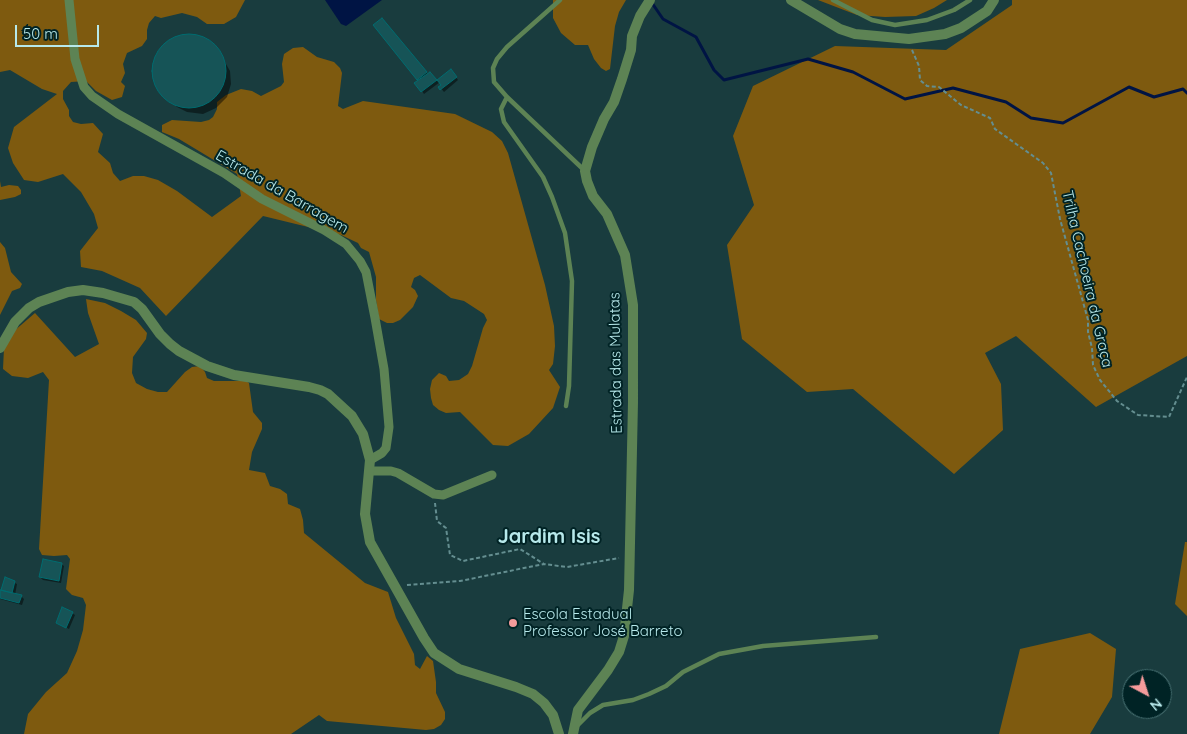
<!DOCTYPE html>
<html>
<head>
<meta charset="utf-8">
<style>
	body { margin:0 }
	#map { position:relative; width:1187px; height:734px; overflow:hidden; background:#193c3e; font-family:Quicksand,sans-serif }
	canvas { display:block }
	.north { position:absolute; left:1122px; top:669px; width:50px; height:50px; box-sizing:border-box; background:#002325; border:1px solid #497274; border-radius:50%; rotate:140deg; font-size:14px; font-weight:700; line-height:20px; text-align:center; color:#b7e9eb }
	.north::after { content:''; display:block; margin:auto; width:18px; height:22px; background:#f59b9b; clip-path:polygon(50% 0,100% 100%,50% 72%,0 100%) }
	.scale { position:absolute; left:15px; top:25px; width:84px; height:22px; box-sizing:border-box; border:2px solid #b7e9eb; border-top:0; padding-left:6px; font-size:15px; line-height:18px; white-space:nowrap; color:#b7e9eb; -webkit-text-stroke:4px #002325; paint-order:stroke }
</style>
</head>
<body>
<div id="map">
<canvas width="1187" height="734"></canvas>
<div class="north">N</div>
<div class="scale">50 m</div>
</div>
<script>
const ctx = document.querySelector('canvas').getContext('2d');
ctx.lineJoin = 'round';
function fillPath(path, color) { ctx.fillStyle = color; ctx.fill(path, 'evenodd'); }
const poly = rows => new Path2D(rows.map(r => 'M' + r).join(''));
function strokePath(path, color, width, dash) { ctx.strokeStyle = color; ctx.lineWidth = width; ctx.lineCap = dash ? 'butt' : 'round'; ctx.setLineDash(dash || []); ctx.stroke(path); }
function write(font, color, halo, rows, align = 'center') {
  ctx.font = font + ' Quicksand,sans-serif'; ctx.lineWidth = 4; ctx.setLineDash([]); ctx.textBaseline = 'middle'; ctx.strokeStyle = halo; ctx.fillStyle = color; for (const [text, x, y, turn = 0] of rows) {
    ctx.save(); ctx.translate(x, y); ctx.rotate((+turn || 0) * Math.PI / 180); ctx.textAlign = isNaN(turn) ? turn : align; if (halo) ctx.strokeText(text, 0, 0); ctx.fillText(text, 0, 0); ctx.restore();
  }
}
fillPath(poly([
	[0,0,245,0,236,17,224,24,207,24,197,17,182,13,161,18,155,16,149,23,147,30,147,39,142,46,127,53,123,64,125,73,121,82,125,86,122,97,112,100,96,91,86,81,71,82,63,91,63,99,69,110,69,116,73,122,81,124,93,123,103,134,98,152,110,163,113,173,120,181,133,176,144,176,158,180,177,191,212,217,241,196,237,174,179,139,162,132,162,125,172,120,201,122,209,120,213,117,217,109,217,102,226,95,241,89,252,91,261,96,281,86,284,82,282,64,284,54,293,48,303,47,317,57,334,62,340,68,342,73,338,106,343,109,363,101,455,114,492,132,502,141,508,153,545,285,554,326,555,346,553,364,549,370,560,387,553,408,529,434,508,446,493,445,460,412,446,413,439,410,433,405,431,398,430,389,432,380,439,373,446,376,449,381,459,380,468,374,472,366,483,328,487,320,484,314,464,301,451,298,420,275,414,278,411,287,415,290,418,296,413,307,400,320,393,323,387,323,379,319,376,300,376,277,369,252,361,248,358,243,341,235,263,216,166,316,140,288,102,271,81,267,80,251,98,228,94,214,81,192,63,174,38,182,24,180,13,163,8,148,14,127,57,94,42,89,10,70,0,72],
	[553,0,626,0,619,12,615,26,610,69,606,71,601,68,594,59,588,45,575,45,561,33,553,18],
	[818,0,947,0,934,8,916,16,885,17,857,15],
	[1012,0,1187,0,1187,356,1096,407,1016,336,985,353,1001,384,1003,430,954,474,853,389,807,392,742,339,727,245,754,205,733,136,753,86,835,46,946,50,1012,5],
	[0,181,1,187,9,185,18,186,21,190,21,194,15,197,0,200],
	[0,242,5,248,11,272,22,284,20,288,12,291,0,315],
	[86,299,105,303,121,311,136,320,147,333,146,339,133,357,132,373,136,383,147,389,158,392,167,392,185,372,192,367,200,366,205,372,207,378,214,381,246,381,249,383,253,412,262,423,262,429,252,452,249,470,265,473,270,486,280,489,287,494,288,504,300,509,303,520,304,533,365,583,388,592,396,618,414,654,415,665,420,669,427,656,433,661,436,682,436,693,445,712,445,719,441,725,434,729,426,730,327,721,319,715,291,734,24,734,28,714,46,692,67,673,77,651,83,630,86,605,83,598,72,595,66,589,70,559,67,555,54,556,42,555,39,549,49,380,43,372,28,378,12,376,3,369,4,348,14,331,35,313,75,357,99,344,88,313],
	[1185,542,1187,542,1187,616,1175,604],
	[1090,633,1116,649,1112,697,1090,734,999,734,1020,649]
]), '#7e5a0f');
fillPath(poly([
	[325,0,382,0,346,26,341,24]
]), '#001444');
fillPath(poly([
	[386,24,428,75,430,74,437,81,451,71,458,80,444,92,440,87,442,85,440,82,424,94,422,91,420,80,374,25],
	[179,36,191,36,206,41,222,57,230,71,231,84,227,97,216,108,203,114,187,112,177,107,157,86,154,78,153,68,156,54,164,44],
	[61,564,64,566,61,583,43,580,40,577],
	[6,579,17,584,15,595,21,596,24,599,22,605,0,599,0,591,2,591],
	[72,613,75,615,69,629,58,623]
]), '#0007');
strokePath(poly([
	[652,3,663,19,696,37,714,70,724,80,808,59,853,72,905,99,953,88,1006,102,1031,118,1063,123,1129,87,1154,97,1183,89,1187,93]
]), '#001444', 3);
const building = poly([
	[382,18,427,72,417,80,373,25,382,18],
	'152 71a37 37 0 1 1 74 0a37 37 0 1 1-74 0Z',
	[451,69,457,77,440,90,438,87,441,85,437,80,451,69],
	[430,72,437,80,421,92,414,83,430,72],
	[43,559,62,563,59,581,39,577,43,559],
	[5,577,15,581,12,593,1,590,5,577],
	[0,590,22,595,19,603,0,598,0,590],
	[62,607,73,612,66,628,56,623,62,607]
]);
fillPath(building, '#165457');
strokePath(building, '#006c70', 1);
strokePath(poly([
	[912,50,919,66,920,80,927,86,939,87,961,105,990,118,995,129,1043,163,1051,173,1060,219,1088,320,1088,332,1092,348,1093,365,1100,380,1117,401,1138,415,1169,417,1187,377],
	[435,503,437,521,446,528,450,555,463,561,520,549,544,564],
	[407,585,460,581,544,564,567,567,619,558]
]), '#648e90', 2, [4, 2.5]);
strokePath(poly([
	[560,0,507,47,497,59,493,68,494,82,507,97,584,170],
	[833,0,872,20,895,25,927,20,954,10,970,0],
	[507,97,501,109,504,122,543,177,552,197,565,233,572,281,569,386,566,406],
	[578,725,590,713,603,705,633,700,649,694,666,686,683,672,719,654,763,646,876,637]
]), '#5d8354', 4.5);
strokePath(poly([
	[69,0,75,59,84,87,92,96,118,114,224,173,262,199,324,230,346,244,360,261,366,272,375,318,384,369,389,427,386,448,382,453,370,460],
	[369,471,391,471,398,473,434,494,443,495,492,475]
]), '#5d8354', 9);
strokePath(poly([
	[791,0,840,29,855,34,909,39,945,34,961,28,987,11,994,0],
	[0,348,15,322,29,308,39,302,68,292,83,290,103,293,134,302,142,309,160,334,170,344,179,351,207,366,234,375,309,387,320,390,328,394,352,416,363,434,370,460,365,514,370,542,424,638,434,653,459,669,516,687,533,694,544,703,553,715,559,734],
	[573,734,578,710,608,670,619,652,624,636,629,590,633,402,633,305,625,255,607,214,593,196,587,181,585,171,592,147,604,119,614,102,622,79,631,50,632,36,640,16,650,0]
]), '#5d8354', 10);
for (const [x, y, r, color] of [
	[513,623,5,"#f59b9b"]
]) { const dot = new Path2D(); dot.arc(x, y, r, 0, 2 * Math.PI); ctx.fillStyle = color; ctx.fill(dot); strokePath(dot, '#002325', 2); }
write('15px', '#b7e9eb', '#002325', [
	["Estrada da Barragem",282,192,30],
	["Trilha Cachoeira da Graça",1087,279,77],
	["Estrada das Mulatas",616,363,-91]
]);
write('15px', '#b7e9eb', '#002325', [
	["Escola Estadual",523,614],
	["Professor José Barreto",523,631]
], 'left');
write('bold 20px', '#b7e9eb', '#002325', [
	["Jardim Isis",549,537]
]);
</script>
</body>
</html>
